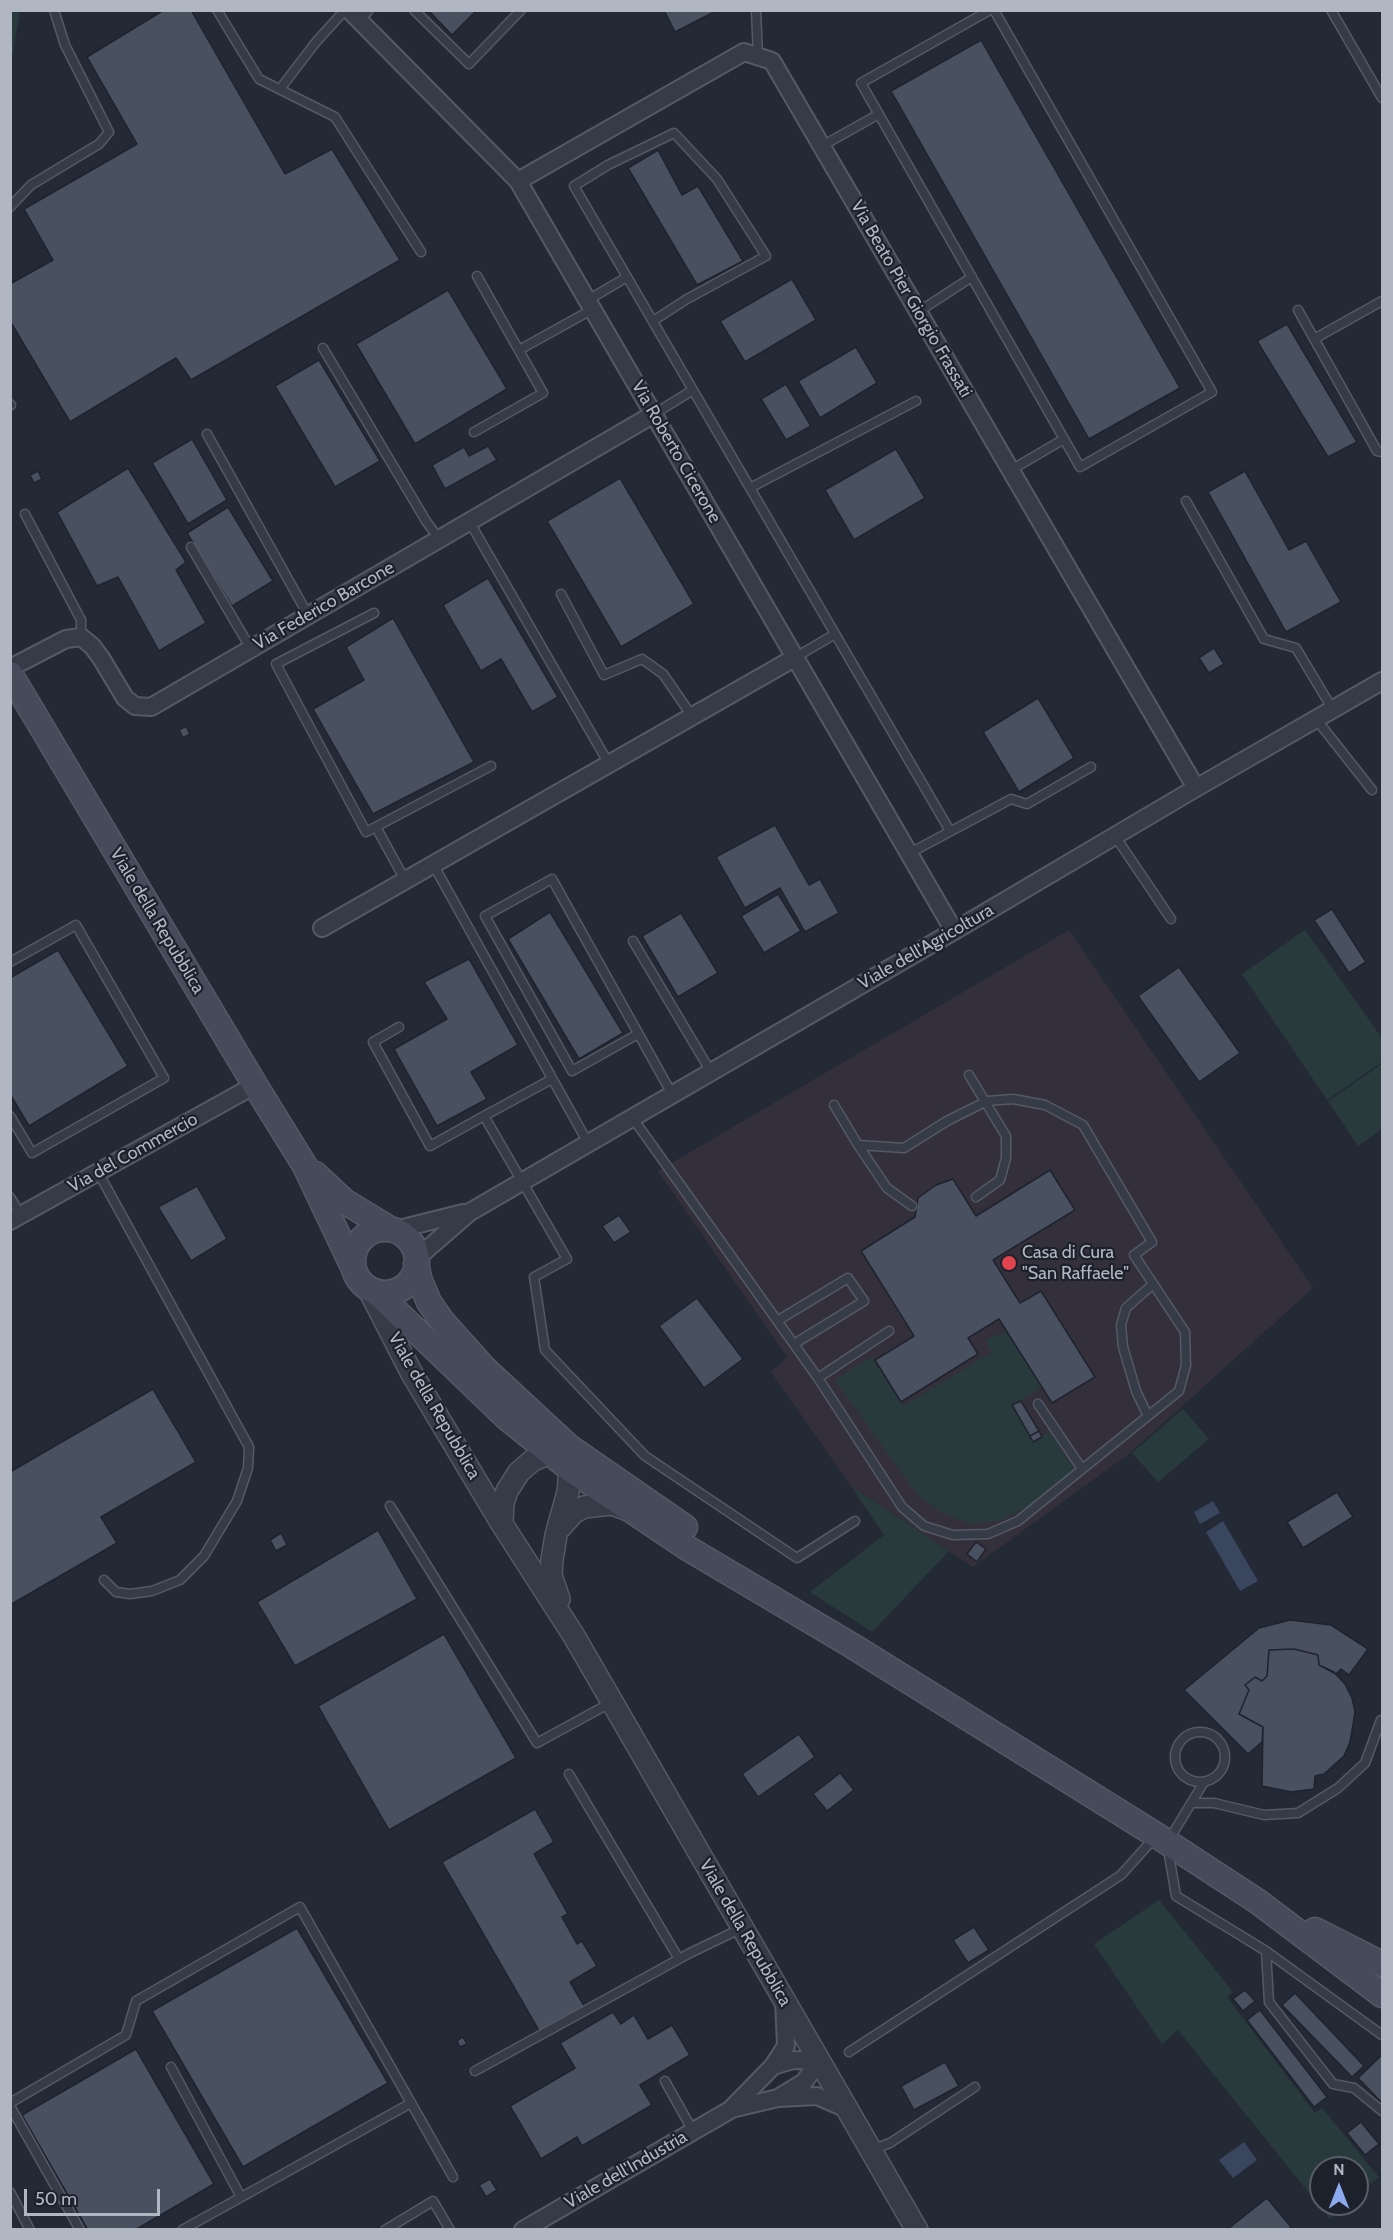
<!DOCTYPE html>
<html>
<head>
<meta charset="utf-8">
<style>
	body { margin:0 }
	#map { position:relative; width:1393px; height:2240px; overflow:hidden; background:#232a36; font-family:Cabin,sans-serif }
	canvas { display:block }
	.frame { position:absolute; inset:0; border:12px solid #b1b6c3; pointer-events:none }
	.north { position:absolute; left:1309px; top:2156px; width:60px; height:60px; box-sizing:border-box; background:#1c212c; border:2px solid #585d68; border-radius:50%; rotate:0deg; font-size:16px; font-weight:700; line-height:24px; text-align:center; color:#b1b6c3 }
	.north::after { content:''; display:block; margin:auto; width:21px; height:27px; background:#8ca9ed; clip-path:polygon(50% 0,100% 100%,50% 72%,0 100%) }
	.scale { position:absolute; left:24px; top:2189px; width:136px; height:27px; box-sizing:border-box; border:3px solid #b1b6c3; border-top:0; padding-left:8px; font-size:18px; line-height:21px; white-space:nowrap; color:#b1b6c3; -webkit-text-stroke:4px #1c212c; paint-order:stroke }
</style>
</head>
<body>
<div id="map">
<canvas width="1393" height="2240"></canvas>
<div class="frame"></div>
<div class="north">N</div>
<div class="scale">50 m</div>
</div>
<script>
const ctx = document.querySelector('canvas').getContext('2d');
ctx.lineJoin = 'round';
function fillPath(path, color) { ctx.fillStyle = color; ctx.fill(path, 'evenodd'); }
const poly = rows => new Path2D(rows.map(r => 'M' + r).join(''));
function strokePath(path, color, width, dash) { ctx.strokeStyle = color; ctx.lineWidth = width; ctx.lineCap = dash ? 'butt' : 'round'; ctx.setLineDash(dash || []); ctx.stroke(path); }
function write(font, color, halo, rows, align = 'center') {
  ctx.font = font + ' Cabin,sans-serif'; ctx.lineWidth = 4.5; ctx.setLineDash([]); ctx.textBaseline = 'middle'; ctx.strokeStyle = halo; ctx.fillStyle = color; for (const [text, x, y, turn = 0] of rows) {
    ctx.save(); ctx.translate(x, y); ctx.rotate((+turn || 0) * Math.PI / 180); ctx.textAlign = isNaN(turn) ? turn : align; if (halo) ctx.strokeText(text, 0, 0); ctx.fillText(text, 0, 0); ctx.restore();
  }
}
fillPath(poly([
	[1069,930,1313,1288,1130,1453,973,1567,851,1486,771,1372,787,1357,658,1171]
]), '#33303c');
fillPath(poly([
	[11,10,20,11,13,53,11,57],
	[1305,930,1382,1038,1382,1062,1327,1100,1242,974],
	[1382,1064,1382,1129,1358,1146,1328,1101],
	[1007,1331,1042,1387,1012,1406,1033,1442,1050,1432,1072,1466,1073,1472,1027,1508,998,1521,970,1524,941,1512,917,1494,835,1380,871,1357,903,1406,992,1352,986,1340],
	[1183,1409,1209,1439,1158,1482,1132,1453],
	[851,1486,949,1551,872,1632,810,1592,884,1535],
	[1159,1900,1233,1992,1227,1997,1315,2113,1322,2108,1379,2177,1357,2196,1357,2168,1321,2168,1321,2204,1347,2204,1330,2219,1178,2030,1162,2044,1094,1944]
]), '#293a3c');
fillPath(poly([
	[1213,1501,1220,1513,1200,1524,1194,1512],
	[1223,1521,1258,1581,1240,1591,1206,1532],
	[1244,2142,1257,2160,1233,2178,1219,2160]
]), '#39465e');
const building = poly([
	[164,10,191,10,285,174,332,149,400,260,191,380,176,358,70,422,10,321,10,284,53,260,24,209,137,144,87,57,164,10],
	[428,10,477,10,452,35,428,10],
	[664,10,718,10,675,32,664,10],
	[981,40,1180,388,1089,439,891,91,981,40],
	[658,150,682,195,698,186,743,261,697,285,628,168,658,150],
	[792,279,816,320,745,362,720,321,792,279],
	[448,290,507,389,415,444,356,344,448,290],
	[1287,324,1357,442,1328,457,1257,341,1287,324],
	[856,347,877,383,820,418,798,381,856,347],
	[319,360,380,461,335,487,275,386,319,360],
	[786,384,811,426,786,440,761,399,786,384],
	[192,439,227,500,188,524,152,463,192,439],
	[488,446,497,460,445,489,432,465,464,447,469,456,488,446],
	[896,449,925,498,854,540,825,490,896,449],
	[128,468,186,562,176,570,206,623,159,651,118,577,97,586,57,512,128,468],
	[38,471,42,479,34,483,30,475,38,471],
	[1245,471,1289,550,1306,541,1341,602,1286,632,1208,492,1245,471],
	[620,478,694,604,621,647,547,521,620,478],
	[228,507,273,581,232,606,187,533,228,507],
	[488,578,558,697,532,712,501,659,481,671,443,605,488,578],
	[393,618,474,762,373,814,313,709,364,680,346,647,393,618],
	[1214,648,1224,664,1209,673,1199,658,1214,648],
	[1038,698,1074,758,1019,792,983,732,1038,698],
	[186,726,190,734,183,738,179,730,186,726],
	[775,825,809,885,820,879,839,913,805,932,780,888,745,908,716,857,775,825],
	[778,894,801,931,764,953,741,916,778,894],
	[1332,909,1366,962,1349,973,1314,920,1332,909],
	[550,912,623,1033,579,1059,508,939,550,912],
	[681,913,718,973,678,997,642,936,681,913],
	[58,950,128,1066,29,1126,10,1094,10,978,58,950],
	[469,959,518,1045,471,1072,487,1099,437,1126,394,1049,447,1019,424,982,469,959],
	[1179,967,1240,1053,1199,1082,1138,996,1179,967],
	[1050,1170,1075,1210,993,1260,1020,1303,1041,1291,1095,1377,1052,1403,999,1319,968,1338,978,1354,901,1402,875,1360,914,1336,861,1251,915,1217,918,1198,936,1185,953,1179,976,1216,1050,1170],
	[197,1186,227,1239,191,1261,158,1207,197,1186],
	[619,1215,631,1232,614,1243,602,1226,619,1215],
	[697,1298,743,1359,704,1388,659,1326,697,1298],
	[153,1389,196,1462,101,1517,117,1543,10,1605,10,1472,153,1389],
	[1021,1401,1039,1431,1030,1436,1012,1405,1021,1401],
	[1039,1431,1042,1437,1033,1442,1030,1436,1039,1431],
	[1337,1492,1353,1517,1303,1548,1287,1522,1337,1492],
	[378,1530,417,1599,295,1666,257,1602,378,1530],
	[281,1533,287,1545,276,1551,270,1540,281,1533],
	[976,1542,986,1549,977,1562,967,1554,976,1542],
	[1290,1620,1331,1625,1368,1649,1349,1675,1341,1669,1336,1674,1319,1665,1318,1655,1294,1649,1269,1650,1267,1676,1262,1681,1255,1677,1245,1685,1249,1690,1239,1714,1263,1727,1262,1742,1248,1754,1184,1690,1259,1628,1290,1620],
	[444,1634,516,1758,389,1830,318,1706,444,1634],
	[1294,1649,1318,1655,1319,1665,1334,1672,1345,1684,1352,1698,1355,1712,1350,1742,1344,1756,1324,1774,1315,1776,1314,1789,1291,1792,1262,1786,1263,1727,1239,1714,1249,1690,1245,1685,1255,1677,1262,1681,1267,1676,1269,1650,1294,1649],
	[799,1734,815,1757,758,1797,742,1774,799,1734],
	[840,1773,854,1790,827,1811,813,1794,840,1773],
	[535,1809,554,1842,534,1854,568,1914,562,1917,577,1944,582,1941,597,1966,570,1982,586,2009,541,2034,442,1862,535,1809],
	[974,1927,989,1950,968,1963,953,1940,974,1927],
	[297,1928,388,2083,243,2167,152,2011,297,1928],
	[1245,1990,1255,2001,1243,2011,1233,1999,1245,1990],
	[1295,1993,1364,2066,1352,2077,1282,2005,1295,1993],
	[1260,2010,1327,2097,1314,2107,1247,2020,1260,2010],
	[613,2012,621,2024,634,2015,648,2039,672,2025,690,2055,640,2085,652,2105,582,2146,577,2137,541,2159,510,2106,575,2068,560,2043,613,2012],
	[463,2037,467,2044,460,2047,457,2041,463,2037],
	[136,2049,214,2184,135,2230,88,2230,22,2115,136,2049],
	[1382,2055,1382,2103,1358,2078,1382,2055],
	[945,2062,959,2086,914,2110,901,2086,945,2062],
	[1361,2122,1379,2144,1365,2155,1347,2133,1361,2122],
	[490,2179,497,2190,486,2197,479,2185,490,2179],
	[1267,2198,1291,2227,1288,2230,1230,2230,1229,2228,1267,2198]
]);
fillPath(building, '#495060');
strokePath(building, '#1e232e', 1.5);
const service = poly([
	[217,10,259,79,335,117,421,252],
	[414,10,469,64,521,10],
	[756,10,758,57],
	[990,10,861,83,1080,467,1212,392,994,10],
	[1331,10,1382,98],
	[359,21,369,10],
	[280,89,316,42,345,10],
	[822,146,879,114],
	[10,207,31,185,99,144,109,132,65,45,54,10],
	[588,300,627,277],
	[1298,310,1377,451,1382,452],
	[918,312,972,277],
	[653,321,687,299,766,256,717,179,674,133,608,165,574,186,627,277,950,831],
	[1314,339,1382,301],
	[323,348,426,521,439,539],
	[519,350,593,309],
	[10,404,11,405],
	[654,414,693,390],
	[474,432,543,393,477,276],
	[207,434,308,615],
	[1011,470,1064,439],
	[750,488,916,401],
	[1186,501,1264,639,1296,648,1333,710],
	[25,514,81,620,81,637],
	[469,521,609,764],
	[191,547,251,649],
	[561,594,604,675,642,659,663,674,692,716],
	[374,613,276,664,366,832,491,766],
	[796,657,835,634],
	[1316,719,1372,790],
	[376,827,405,880],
	[1115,836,1171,919],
	[910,853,1011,799,1027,804,1091,767],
	[433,864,588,1143],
	[633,941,711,1072],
	[10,962,76,925,164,1078,32,1153,10,1116],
	[399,1027,373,1042,430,1146,484,1116,567,1259,534,1277,545,1350,645,1456,797,1558,855,1521],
	[638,1034,572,1071,485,916,552,879,672,1094],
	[969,1075,1006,1136,1006,1158,1000,1180,976,1197],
	[484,1116,552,1079],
	[632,1117,818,1378,902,1507,924,1526,953,1535,988,1534,1018,1521,1179,1391,1186,1365,1185,1332,1134,1255,1152,1242,1083,1125,1045,1105,1013,1099,987,1101,947,1121,904,1148,858,1145,834,1105],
	[858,1145,887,1188,912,1206],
	[98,1172,249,1447,248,1468,237,1501,204,1556,180,1580,152,1591,130,1594,116,1592,104,1580],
	[10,1197,21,1215],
	[777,1321,848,1278,864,1301,794,1344],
	[818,1378,889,1331],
	[1038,1404,1082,1469],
	[1148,1416,1136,1391,1123,1347,1121,1325,1126,1308,1153,1284],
	[390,1506,537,1743,612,1702],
	'1175 1757a25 25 0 1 1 50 0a25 25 0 1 1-50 0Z',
	[569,1774,679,1959],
	[1204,1782,1167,1843,1176,1896,1266,1951,1382,2035],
	[1193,1803,1214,1803,1264,1815,1298,1813,1338,1788,1365,1763,1381,1720,1382,1720],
	[1266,1951,1269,2002,1333,2084,1354,2088,1382,2111],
	[849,2052,1121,1875,1156,1836],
	[171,2067,241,2197],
	[475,2071,690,1953,742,1928],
	[665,2081,693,2131],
	[10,2103,126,2035,136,2001,300,1907,453,2177],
	[10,2106,80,2230],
	[871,2150,890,2143,975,2087],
	[10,2192,30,2230],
	[182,2230,411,2103],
	[385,2230,433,2201,450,2230]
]);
const minor = poly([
	[349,10,518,181,954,931],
	[518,181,744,52,772,61,1196,788],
	[10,668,66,639,81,637,92,646,101,658,125,698,135,706,151,707,654,414],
	[322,928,796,657],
	[10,1221,255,1085],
	[395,1230,463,1213],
	[417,1258,470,1212,954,931,1196,788,1382,681],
	[773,2066,793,2060,819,2061],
	[781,2096,804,2082,819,2061],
	[731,2109,778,2098,817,2096,847,2109],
	[523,2230,730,2110,773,2066,786,2046,784,2000]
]);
const tertiary = poly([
	[368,1288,411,1372,502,1524,574,1636,917,2230],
	[502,1524,503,1503,507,1491,519,1472,533,1460,568,1446,570,1469,568,1492,556,1535,552,1560,551,1575,559,1599],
	[561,1527,573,1513,584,1507,612,1504,628,1510]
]);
const secondary = poly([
	[10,674,255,1085,305,1166,353,1267],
	[315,1174,344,1201,390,1229],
	'353 1261a32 32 0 1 1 64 0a32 32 0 1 1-64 0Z',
	[416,1264,420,1281,429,1302,442,1321,485,1369,568,1446,685,1527],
	[375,1291,507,1418,570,1469,689,1549,851,1645,1156,1835,1257,1901,1382,1995],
	[1315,1930,1382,1964]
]);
strokePath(service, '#545965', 11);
strokePath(minor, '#545965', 20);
strokePath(tertiary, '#545965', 24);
strokePath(secondary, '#545965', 27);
strokePath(service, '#363c47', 8);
strokePath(minor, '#363c47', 16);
strokePath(tertiary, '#363c47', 21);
strokePath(secondary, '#454b5a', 24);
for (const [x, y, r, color] of [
	[1009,1263,8,"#e0444e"]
]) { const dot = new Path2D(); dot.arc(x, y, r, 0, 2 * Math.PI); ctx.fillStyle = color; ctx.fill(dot); strokePath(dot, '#1c212c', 2); }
write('18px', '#b1b6c3', '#1c212c', [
	["Via Beato Pier Giorgio Frassati",911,299,60],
	["Via Roberto Cicerone",676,452,60],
	["Via Federico Barcone",324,606,-30],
	["Viale della Repubblica",157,921,59],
	["Viale dell'Agricoltura",926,947,-30],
	["Via del Commercio",133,1153,-29],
	["Viale della Repubblica",434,1406,60],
	["Viale della Repubblica",745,1933,60],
	["Viale dell'Industria",626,2170,-30]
]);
write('18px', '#b1b6c3', '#1c212c', [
	["Casa di Cura",1022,1253],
	["\"San Raffaele\"",1022,1274]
], 'left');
</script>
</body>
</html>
